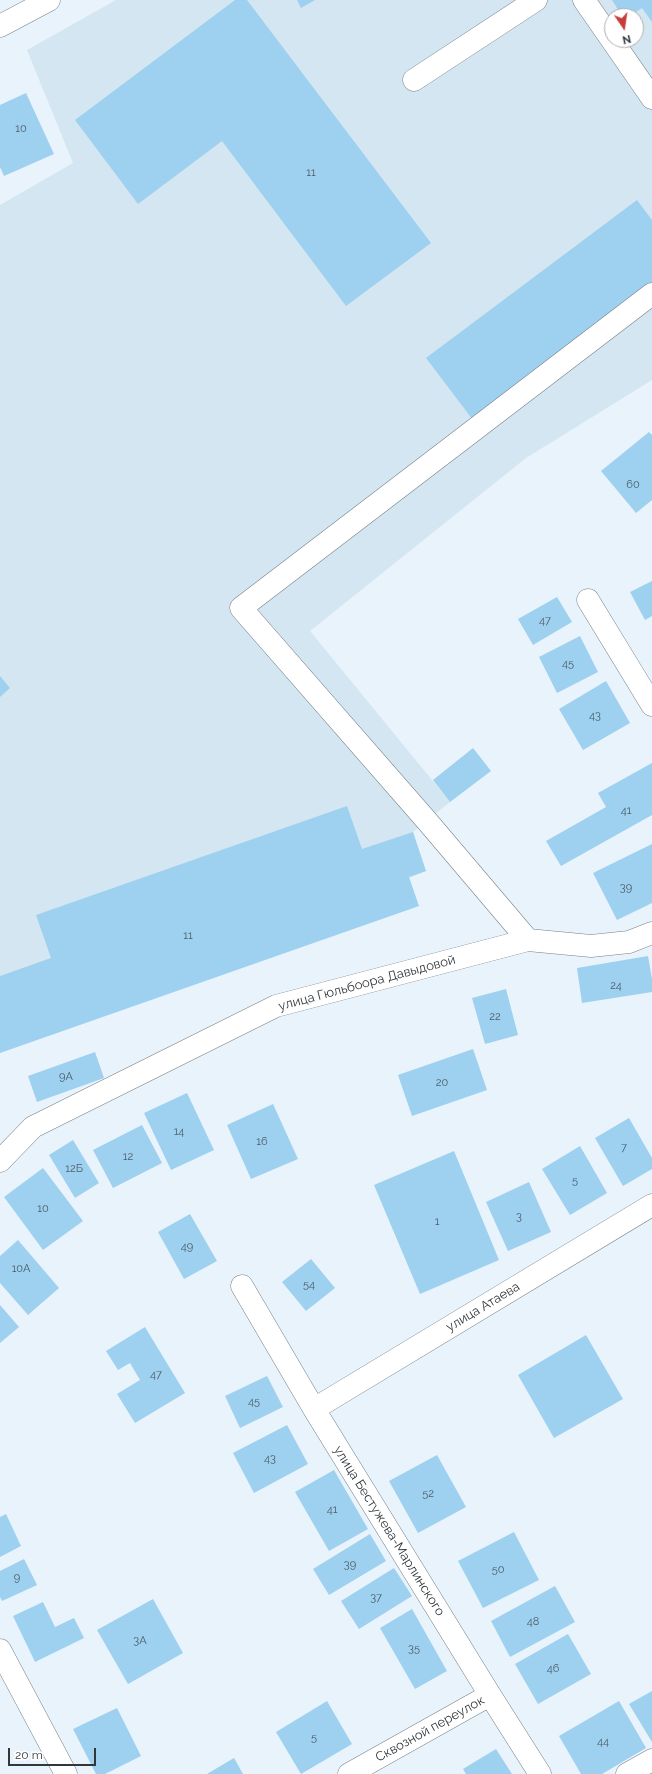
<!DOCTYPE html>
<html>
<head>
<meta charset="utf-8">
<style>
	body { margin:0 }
	#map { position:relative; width:652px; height:1774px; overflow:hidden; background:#e8f3fb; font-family:Raleway,sans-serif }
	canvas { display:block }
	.north { position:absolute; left:604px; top:8px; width:40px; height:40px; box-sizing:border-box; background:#fff; border:1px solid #adafb0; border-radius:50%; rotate:167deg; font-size:11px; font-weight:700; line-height:16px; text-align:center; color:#32373a }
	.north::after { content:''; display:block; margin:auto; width:14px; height:18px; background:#c93b38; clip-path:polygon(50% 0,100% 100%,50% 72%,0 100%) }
	.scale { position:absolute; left:8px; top:1748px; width:88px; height:18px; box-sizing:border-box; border:2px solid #32373a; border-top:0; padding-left:5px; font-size:12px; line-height:14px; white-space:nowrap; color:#32373a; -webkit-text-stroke:3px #fff; paint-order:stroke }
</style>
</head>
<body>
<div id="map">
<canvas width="652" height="1774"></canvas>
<div class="north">N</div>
<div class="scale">20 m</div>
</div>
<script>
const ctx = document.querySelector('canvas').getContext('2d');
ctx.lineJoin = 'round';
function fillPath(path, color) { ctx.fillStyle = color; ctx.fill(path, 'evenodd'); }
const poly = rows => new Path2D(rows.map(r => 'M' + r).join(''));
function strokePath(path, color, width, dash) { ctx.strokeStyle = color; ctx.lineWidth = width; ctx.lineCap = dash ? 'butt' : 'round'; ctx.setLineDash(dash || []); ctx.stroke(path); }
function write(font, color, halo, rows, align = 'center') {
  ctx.font = font + ' Raleway,sans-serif'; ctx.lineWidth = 3; ctx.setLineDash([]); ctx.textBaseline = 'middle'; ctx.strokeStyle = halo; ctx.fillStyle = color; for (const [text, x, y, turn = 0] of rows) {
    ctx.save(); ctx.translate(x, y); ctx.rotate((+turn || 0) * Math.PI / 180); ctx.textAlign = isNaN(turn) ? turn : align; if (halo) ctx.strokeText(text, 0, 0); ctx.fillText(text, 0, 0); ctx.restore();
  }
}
fillPath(poly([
	[116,0,652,0,652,380,526,458,310,631,450,802,413,832,426,871,0,1053,0,205,73,163,27,50],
	[612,16,636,16,636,40,612,40]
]), '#d4e6f2');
fillPath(poly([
	[235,0,247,0,431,243,346,306,222,141,138,204,75,120],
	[297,0,315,0,301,8],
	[612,0,652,0,652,22,642,8,630,16,622,16],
	[26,93,54,154,4,176,0,167,0,105],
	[637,200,652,220,652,285,473,420,426,358],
	[649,432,652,435,652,500,636,513,601,471],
	[652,581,652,616,645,620,630,592],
	[557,597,572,622,533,645,518,619],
	[580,636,598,672,557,693,539,657],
	[0,676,10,688,0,697],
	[606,681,630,723,583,750,559,709],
	[473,748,491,771,450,802,433,780],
	[652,763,652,815,561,866,546,841,606,807,598,793],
	[347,806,362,849,413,832,426,871,409,877,419,906,0,1053,0,976,51,958,36,915],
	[652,844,652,903,617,920,593,873],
	[648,956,652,979,652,992,582,1003,577,968],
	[506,989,518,1035,485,1044,472,998],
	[473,1049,487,1090,412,1116,398,1075],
	[95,1052,104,1078,37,1102,28,1076],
	[187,1093,214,1150,171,1170,144,1113],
	[273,1104,298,1159,251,1179,227,1125],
	[629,1118,652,1158,652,1169,623,1186,595,1138],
	[142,1125,162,1163,113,1188,93,1150],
	[73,1140,99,1183,75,1198,49,1155],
	[580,1146,607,1193,570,1215,542,1169],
	[454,1151,499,1260,420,1294,374,1185],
	[43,1168,83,1221,43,1250,4,1197],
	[529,1182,551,1232,508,1251,486,1202],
	[190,1214,217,1261,184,1279,158,1232],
	[18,1240,59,1288,28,1315,0,1283,0,1256],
	[311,1259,335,1288,306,1311,282,1282],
	[0,1305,19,1327,0,1343],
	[145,1327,185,1393,135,1423,117,1394,140,1380,130,1363,118,1370,106,1351],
	[586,1335,623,1399,554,1438,518,1375],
	[267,1376,283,1407,240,1428,225,1396],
	[287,1425,308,1464,254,1493,233,1453],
	[437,1455,466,1507,418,1533,389,1481],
	[334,1470,368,1529,329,1551,295,1492],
	[6,1514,21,1546,0,1557,0,1517],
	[514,1532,539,1580,483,1608,458,1561],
	[370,1534,386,1561,329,1595,313,1569],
	[24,1559,37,1585,2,1601,0,1597,0,1571],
	[394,1568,412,1596,359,1629,341,1601],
	[555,1586,575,1622,510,1657,491,1621],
	[153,1599,183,1653,128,1684,97,1630],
	[43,1602,55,1627,74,1618,84,1638,35,1662,13,1616],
	[412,1609,447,1671,415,1689,380,1628],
	[568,1634,591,1674,538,1704,515,1664],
	[652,1691,652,1742,629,1704],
	[327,1701,352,1744,301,1774,276,1732],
	[619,1701,646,1748,602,1774,581,1774,559,1736],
	[117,1708,141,1756,105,1774,96,1774,73,1729],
	[496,1749,512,1774,466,1774,463,1769],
	[234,1758,243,1774,207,1774]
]), '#9ed0f0');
const minor = poly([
	[584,0,652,98],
	[0,26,49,0],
	[414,80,536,0],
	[588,600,652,705],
	[528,940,427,821,241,608,652,294],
	[0,1161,33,1127,276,1006,528,940,591,946,629,942,652,933],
	[242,1286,314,1409,490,1695,540,1774],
	[314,1409,652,1205],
	[0,1650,66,1774],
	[349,1774,490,1695],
	[627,1774,652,1760]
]);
strokePath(minor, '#778188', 23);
strokePath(minor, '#fff', 22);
write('11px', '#4d5d68', null, [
	["10",21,129],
	["11",311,173],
	["60",633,485],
	["47",545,621],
	["45",568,664],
	["43",595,716],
	["41",626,811],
	["39",626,888],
	["11",188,936],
	["24",616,986],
	["22",495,1017],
	["9А",66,1077],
	["20",442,1083],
	["14",179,1132],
	["16",262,1142],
	["7",624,1148],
	["12",128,1157],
	["12Б",74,1169],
	["5",575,1181],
	["10",43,1209],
	["3",519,1217],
	["1",437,1222],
	["49",187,1247],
	["10А",21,1269],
	["54",309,1285],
	["47",156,1375],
	["45",254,1402],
	["43",270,1459],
	["52",428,1494],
	["41",332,1510],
	["39",350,1565],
	["50",498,1570],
	["9",17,1578],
	["37",376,1598],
	["48",533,1622],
	["3А",140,1641],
	["35",414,1649],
	["46",553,1669],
	["5",314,1738],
	["44",603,1742]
]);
write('13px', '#32373a', '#fff', [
	["улица Гюльбоора Давыдовой",367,983,-15],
	["улица Атаева",483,1307,-31],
	["улица Бестужева-Марлинского",389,1531,58],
	["Сквозной переулок",430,1729,-29]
]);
</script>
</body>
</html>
